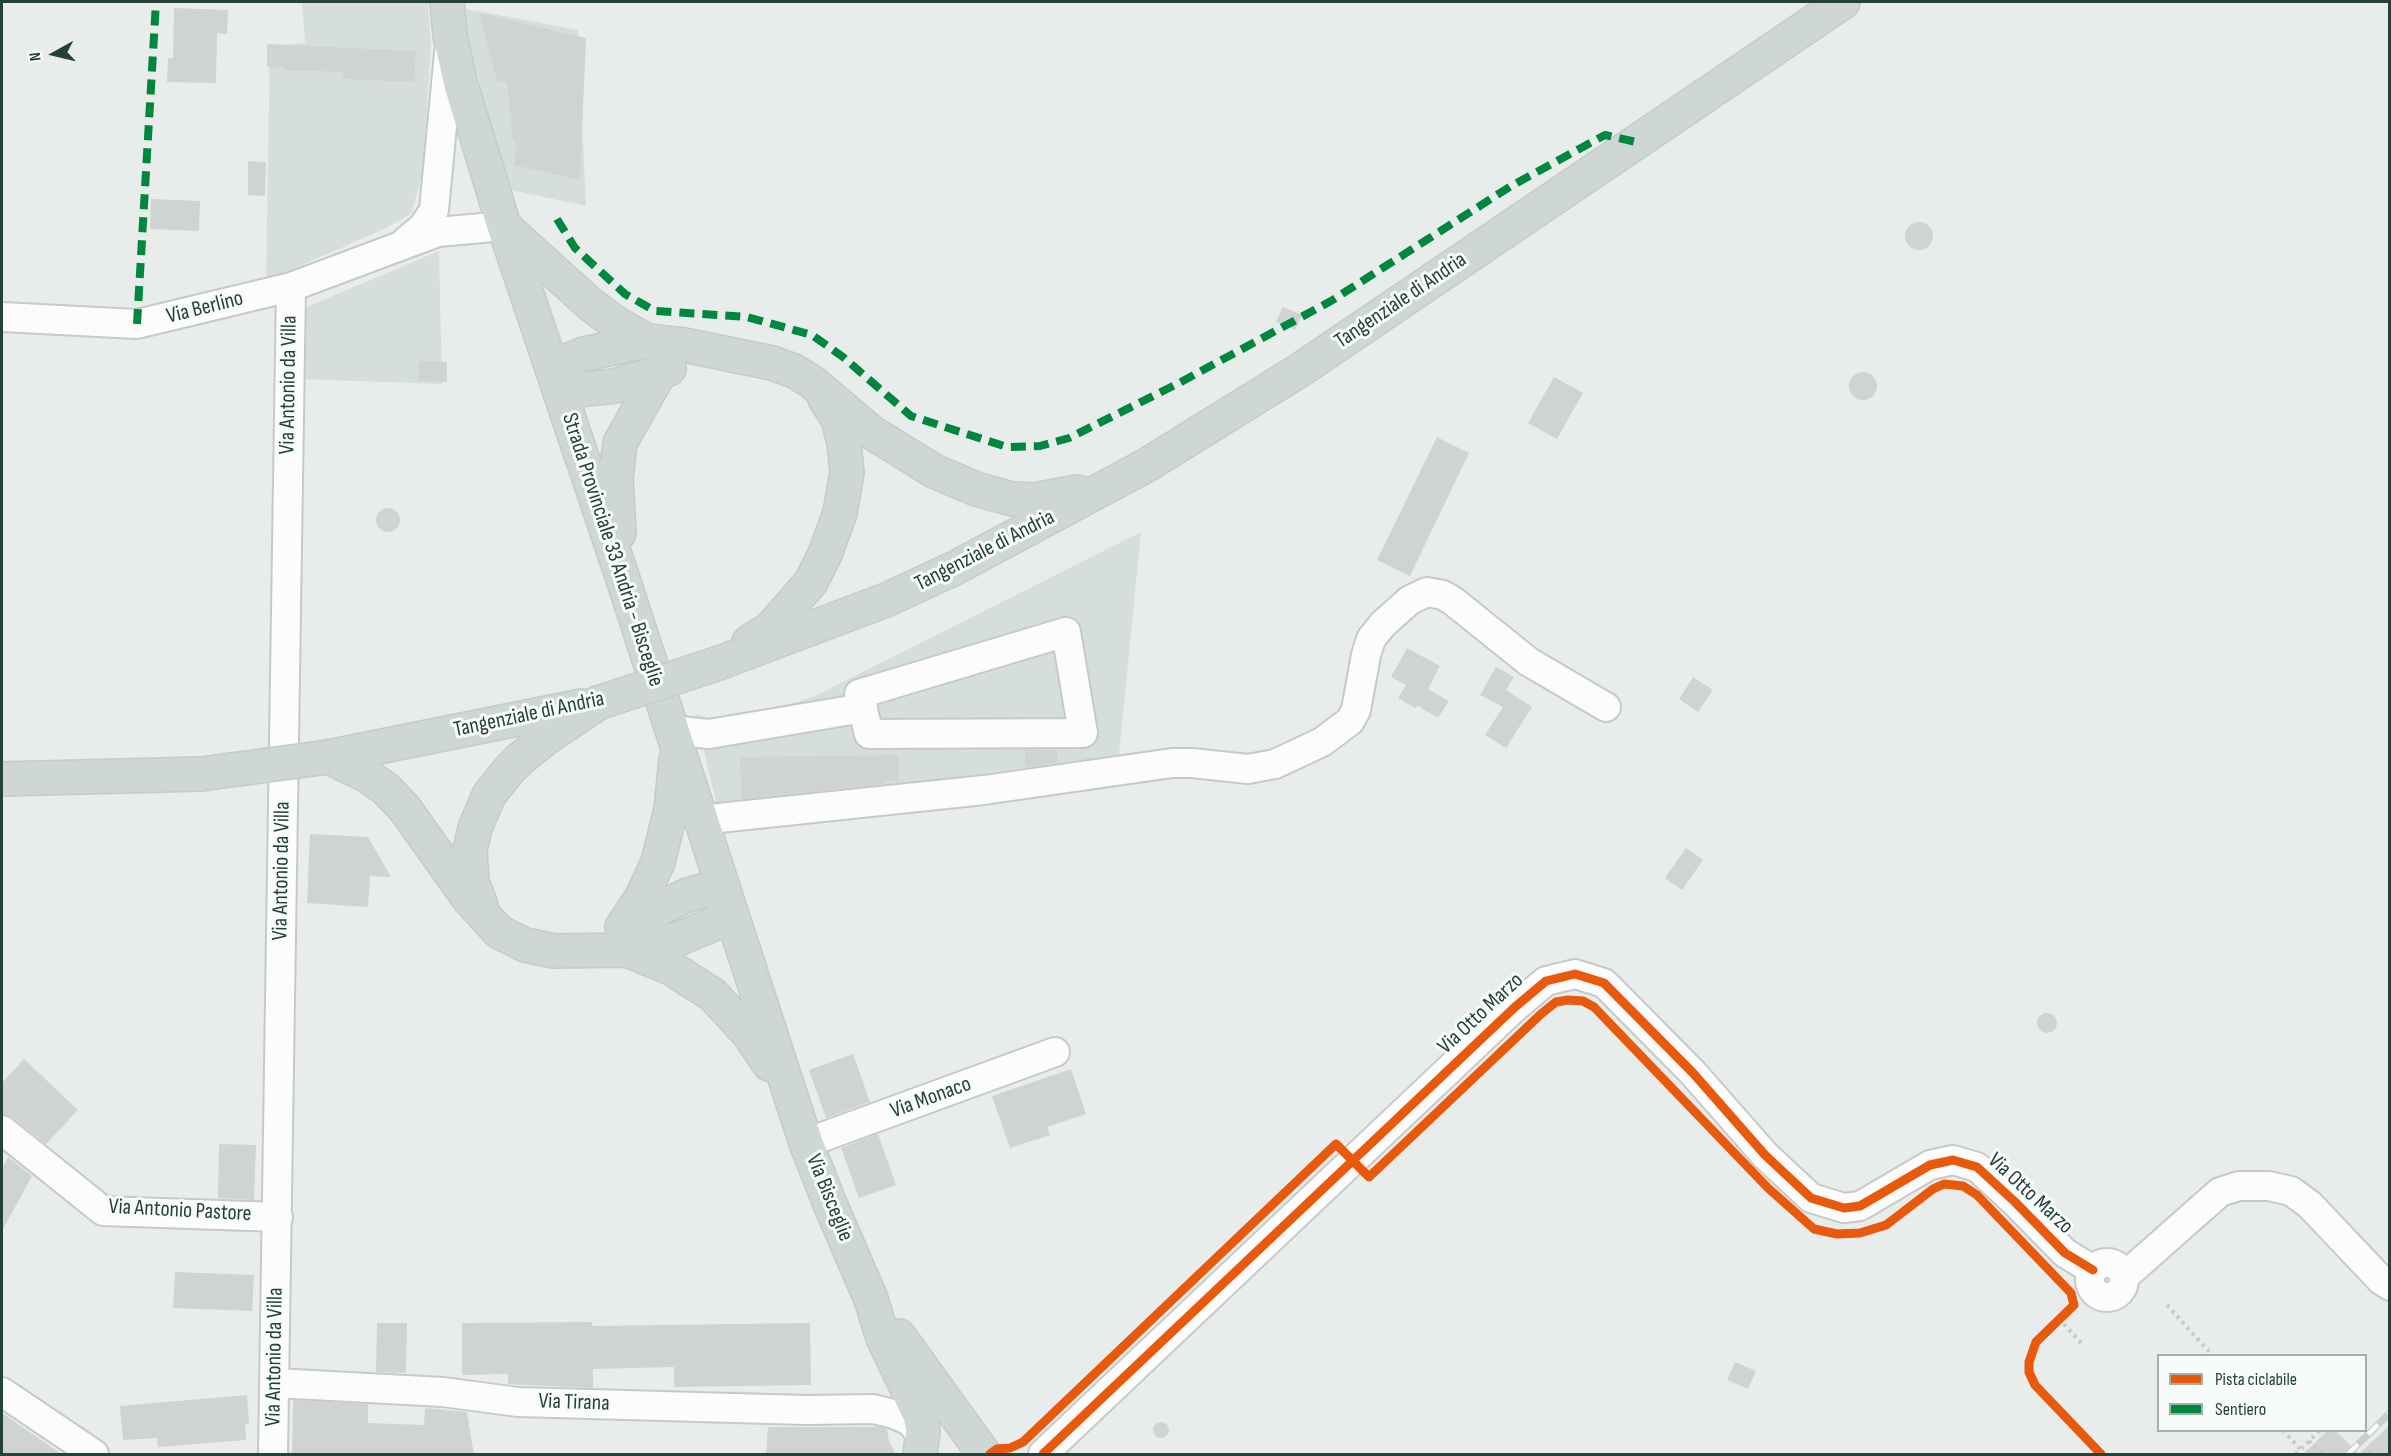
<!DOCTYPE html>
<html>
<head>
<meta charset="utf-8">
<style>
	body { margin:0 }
	#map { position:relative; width:2391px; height:1456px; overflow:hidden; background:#e8edeb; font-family:"Sofia Sans Condensed",sans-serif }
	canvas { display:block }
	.frame { position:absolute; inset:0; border:3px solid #24423a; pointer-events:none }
	.legend { position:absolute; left:2157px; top:1354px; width:210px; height:78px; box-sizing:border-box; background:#f7fbf9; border:2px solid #a3b1ad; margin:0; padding:8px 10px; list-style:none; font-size:18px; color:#24423a }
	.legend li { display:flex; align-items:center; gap:12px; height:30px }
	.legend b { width:30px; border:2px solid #a3b1ad }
	.north { position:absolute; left:24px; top:24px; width:60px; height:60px; -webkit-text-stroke:4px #f7fbf9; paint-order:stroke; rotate:262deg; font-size:16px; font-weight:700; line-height:24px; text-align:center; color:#24423a }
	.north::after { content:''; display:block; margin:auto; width:21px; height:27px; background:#24423a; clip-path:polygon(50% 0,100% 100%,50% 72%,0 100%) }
</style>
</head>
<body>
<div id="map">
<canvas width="2391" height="1456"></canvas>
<div class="frame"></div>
<ul class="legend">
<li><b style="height:8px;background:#e8590c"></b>Pista ciclabile</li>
<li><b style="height:8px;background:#00873e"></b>Sentiero</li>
</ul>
<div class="north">N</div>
</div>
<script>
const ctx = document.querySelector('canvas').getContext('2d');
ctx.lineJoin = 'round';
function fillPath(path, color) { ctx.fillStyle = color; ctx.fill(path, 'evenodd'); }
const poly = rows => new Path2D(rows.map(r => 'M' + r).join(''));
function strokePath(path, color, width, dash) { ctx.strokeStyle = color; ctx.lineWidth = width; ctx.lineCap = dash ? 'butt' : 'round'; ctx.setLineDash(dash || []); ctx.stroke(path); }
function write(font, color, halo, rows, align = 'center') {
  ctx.font = font + ' "Sofia Sans Condensed",sans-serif'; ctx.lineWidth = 6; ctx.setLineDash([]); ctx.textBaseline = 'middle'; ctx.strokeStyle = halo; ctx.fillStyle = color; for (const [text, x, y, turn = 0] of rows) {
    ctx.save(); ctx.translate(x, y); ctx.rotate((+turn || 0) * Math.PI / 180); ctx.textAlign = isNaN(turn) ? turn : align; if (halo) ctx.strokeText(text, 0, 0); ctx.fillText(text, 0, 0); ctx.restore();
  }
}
fillPath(poly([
	[302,2,428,2,431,45,423,173,411,214,386,228,266,281,270,46,305,43],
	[461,8,578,30,586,206,506,189],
	[439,251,442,384,299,379,304,308],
	[1141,532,1119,755,718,810,695,714,727,723,813,697]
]), '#d6dedb');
fillPath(poly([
	[174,8,228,10,227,34,217,33,216,83,167,82,168,58,173,58],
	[479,13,586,38,580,180,514,165,517,144,513,140,507,83,497,80],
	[267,44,416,51,414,82,343,79,343,72,285,70,285,68,267,67],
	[248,161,266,162,265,196,248,195],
	[151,199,200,201,199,231,150,229],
	'1905 236a14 14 0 1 1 28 0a14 14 0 1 1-28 0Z',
	[1283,307,1302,315,1295,330,1276,322],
	[419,361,447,362,447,382,418,381],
	'1849 386a14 14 0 1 1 28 0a14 14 0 1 1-28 0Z',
	[1554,377,1583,393,1557,439,1528,423],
	[1437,437,1469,453,1410,576,1377,560],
	'376 520a12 12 0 1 1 24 0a12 12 0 1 1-24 0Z',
	[1407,648,1440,666,1428,689,1449,701,1438,718,1418,706,1415,708,1398,698,1406,685,1391,677],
	[1496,667,1514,677,1506,690,1532,707,1506,748,1485,735,1503,707,1480,695],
	[1693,677,1713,690,1698,712,1679,699],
	[1025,750,1057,750,1057,763,1025,767],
	[898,755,898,781,884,781,884,784,741,799,740,757],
	[310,834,368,837,391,877,370,876,368,907,307,903],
	[1686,848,1703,860,1682,890,1665,878],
	'2037 1023a10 10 0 1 1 20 0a10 10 0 1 1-20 0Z',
	[853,1054,870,1102,826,1118,809,1070],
	[24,1059,78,1110,46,1144,12,1117,2,1114,2,1083],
	[1071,1069,1086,1114,1047,1127,1050,1135,1010,1148,992,1096],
	[878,1134,896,1185,859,1198,841,1148],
	[219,1144,256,1145,254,1200,218,1198],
	[8,1157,32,1176,2,1231,2,1169],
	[175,1272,254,1275,252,1311,173,1308],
	[592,1322,592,1326,810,1323,811,1385,674,1387,674,1367,593,1369,593,1388,508,1384,508,1374,462,1375,462,1323],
	[377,1323,407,1323,406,1373,376,1372],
	[1735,1362,1756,1371,1748,1389,1727,1380],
	[247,1395,249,1424,245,1424,246,1440,158,1447,157,1438,123,1440,120,1406],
	[293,1400,368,1404,368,1423,424,1425,425,1408,467,1412,474,1455,292,1455],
	[2,1413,63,1455,2,1455],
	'1153 1430a8 8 0 1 1 16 0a8 8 0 1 1-16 0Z',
	[2390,1425,2390,1449,2384,1455,2302,1455,2327,1431,2336,1431,2359,1454],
	[768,1427,879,1427,887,1429,889,1441,896,1455,766,1455]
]), '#cfd4d2');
const minor = poly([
	[406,241,423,227,434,210,449,53],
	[2,317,137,324,291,287,438,232,504,226],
	[1066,632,1083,733,869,734,859,694,1066,632],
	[671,730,709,734,863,708],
	[700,820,984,790,1172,763,1192,763,1248,769,1275,764,1322,742,1350,721,1356,710,1366,655,1371,639,1383,624,1410,600,1427,592,1443,595,1453,601,1529,662,1606,707],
	[2,1130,103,1211,278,1217],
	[806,1143,1055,1052],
	'2090 1280a17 17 0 1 1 34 0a17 17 0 1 1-34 0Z',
	[2125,1276,2220,1192,2239,1186,2269,1186,2291,1191,2310,1205,2382,1281,2390,1286],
	[275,1383,443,1392,518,1402,806,1410,873,1409,894,1414,910,1421,918,1431,923,1443],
	[2,1392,94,1454],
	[273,1454,291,287],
	[1043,1454,1515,1007,1546,981,1575,974,1604,983,1693,1073,1765,1155,1811,1198,1844,1208,1860,1206,1930,1165,1953,1160,1977,1167,2015,1202,2065,1253,2093,1270]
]);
const major = poly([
	[447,2,450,36,461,85,504,226,622,576,806,1143,830,1204,871,1299,883,1338,920,1415,923,1431,920,1454],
	[506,228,590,304,614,322,647,341],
	[552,367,584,354,647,341,684,345,772,363,794,371,812,382,871,432,934,471,976,489,1012,499,1034,500,1078,492],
	[560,392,615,386,669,369],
	[619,533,616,478,620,443,660,372],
	[749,642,770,629,811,582,825,554,840,513,847,472,844,443,838,419,825,399],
	[719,663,886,600,955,568,1147,465,1300,370,1843,2],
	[328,757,366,775,386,789,405,809,469,899,499,932,525,945,554,951,627,950,678,939,731,917],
	[328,757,582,706],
	[2,779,201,774],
	[481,905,472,882,470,850,475,828,489,795,509,770,520,759,546,738,598,703],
	[625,926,685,896,701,891,723,891],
	[622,927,642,897,658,862,671,809,676,760],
	[627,950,671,968,713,995,748,1033,769,1064],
	[899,1336,984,1454]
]);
strokePath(minor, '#c5cac8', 32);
strokePath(major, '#c3ccc9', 36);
strokePath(poly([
	[2167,1305,2213,1356],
	[2064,1324,2082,1344],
	[2283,1430,2301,1450],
	[2309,1441,2322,1454],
	[2296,1454,2320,1430],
	[2369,1454,2373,1451]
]), '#c3ccca', 4, [3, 4.5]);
strokePath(minor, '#fcfcfc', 28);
strokePath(major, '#cfd7d5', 33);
const rail = poly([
	[2348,1454,2390,1413],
	[2389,1454,2390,1454]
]);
strokePath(rail, '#c9cdcc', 7);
strokePath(rail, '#f7fbf9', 4.5, [14]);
const majorBridge = poly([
	[598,703,719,663],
	[201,774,328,757]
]);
strokePath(majorBridge, '#c3ccc9', 36, []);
strokePath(majorBridge, '#cfd7d5', 33);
strokePath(poly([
	[557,219,575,248,625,294,655,311,747,317,812,335,843,357,911,416,1007,447,1040,446,1069,438,1179,383,1331,301,1511,186,1605,135,1636,142],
	[137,324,156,2]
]), '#00873e', 8, [15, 8]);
strokePath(poly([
	[990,1454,997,1449,1010,1448,1023,1442,1336,1144,1369,1177,1541,1014,1556,1002,1568,1000,1583,1001,1594,1007,1768,1188,1814,1229,1837,1234,1860,1233,1886,1225,1933,1189,1944,1184,1963,1186,1977,1195,2071,1293,2074,1305,2036,1342,2029,1362,2029,1372,2035,1385,2101,1454],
	[1043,1454,1515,1007,1546,981,1575,974,1604,983,1693,1073,1765,1155,1811,1198,1844,1208,1860,1206,1930,1165,1953,1160,1977,1167,2015,1202,2065,1253,2093,1270]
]), '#e8590c', 9);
write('22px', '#24423a', '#f7fbf9', [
	["Tangenziale di Andria",1401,301,-34],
	["Via Berlino",205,308,-14],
	["Via Antonio da Villa",289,385,-89],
	["Strada Provinciale 33 Andria - Bisceglie",612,550,72],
	["Tangenziale di Andria",985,551,-27],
	["Tangenziale di Andria",529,715,-12],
	["Via Antonio da Villa",282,871,-89],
	["Via Otto Marzo",1481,1014,-43],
	["Via Monaco",931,1098,-20],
	["Via Otto Marzo",2030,1194,43],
	["Via Bisceglie",829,1198,68],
	["Via Antonio Pastore",180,1211,3],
	["Via Antonio da Villa",275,1357,-89],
	["Via Tirana",574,1403,2]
]);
</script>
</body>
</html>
